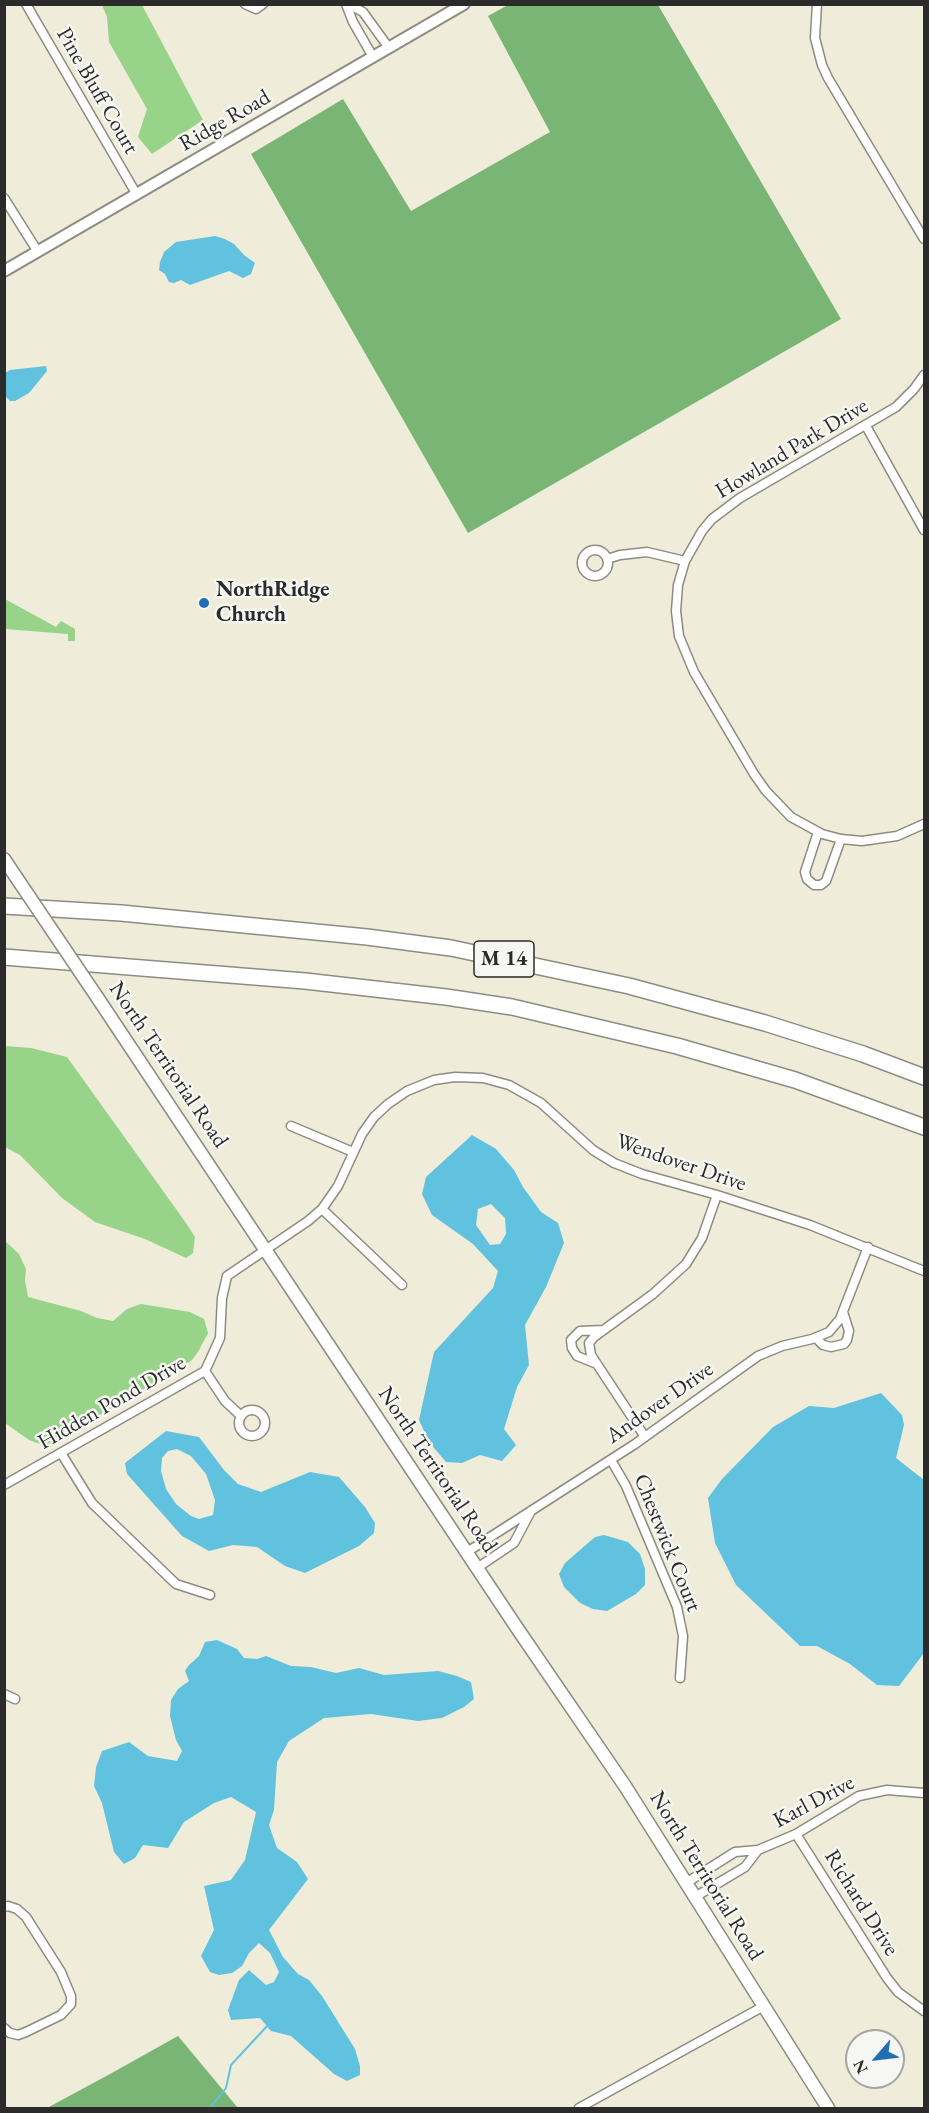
<!DOCTYPE html>
<html>
<head>
<meta charset="utf-8">
<style>
	body { margin:0 }
	#map { position:relative; width:929px; height:2113px; overflow:hidden; background:#efecd9; font-family:"EB Garamond",serif }
	canvas { display:block }
	.frame { position:absolute; inset:0; border:6px solid #2b2b2b; pointer-events:none }
	.north { position:absolute; left:845px; top:2029px; width:60px; height:60px; box-sizing:border-box; background:#f6f6f2; border:2px solid #a5a5a2; border-radius:50%; rotate:242deg; font-size:16px; font-weight:700; line-height:24px; text-align:center; color:#2b2b2b }
	.north::after { content:''; display:block; margin:auto; width:21px; height:27px; background:#1f6fb2; clip-path:polygon(50% 0,100% 100%,50% 72%,0 100%) }
</style>
</head>
<body>
<div id="map">
<canvas width="929" height="2113"></canvas>
<div class="frame"></div>
<div class="north">N</div>
</div>
<script>
const ctx = document.querySelector('canvas').getContext('2d');
ctx.lineJoin = 'round';
function fillPath(path, color) { ctx.fillStyle = color; ctx.fill(path, 'evenodd'); }
const poly = rows => new Path2D(rows.map(r => 'M' + r).join(''));
function strokePath(path, color, width, dash) { ctx.strokeStyle = color; ctx.lineWidth = width; ctx.lineCap = dash ? 'butt' : 'round'; ctx.setLineDash(dash || []); ctx.stroke(path); }
function write(font, color, halo, rows, align = 'center') {
  ctx.font = font + ' "EB Garamond",serif'; ctx.lineWidth = 5; ctx.setLineDash([]); ctx.textBaseline = 'middle'; ctx.strokeStyle = halo; ctx.fillStyle = color; for (const [text, x, y, turn = 0] of rows) {
    ctx.save(); ctx.translate(x, y); ctx.rotate((+turn || 0) * Math.PI / 180); ctx.textAlign = isNaN(turn) ? turn : align; if (halo) ctx.strokeText(text, 0, 0); ctx.fillText(text, 0, 0); ctx.restore();
  }
}
fillPath(poly([
	[102,5,142,5,203,120,152,154,138,137,147,109,109,42,107,17],
	[5,599,56,627,61,621,75,629,75,641,68,641,68,634,5,629],
	[4,1046,31,1048,67,1057,186,1223,195,1237,193,1253,186,1258,145,1239,95,1222,62,1198,20,1155,5,1147],
	[5,1241,19,1254,26,1269,25,1280,28,1297,81,1311,97,1318,113,1321,127,1309,141,1304,190,1312,204,1319,208,1333,198,1352,192,1360,164,1379,46,1446,29,1440,5,1423]
]), '#97d388');
fillPath(poly([
	[508,5,658,5,841,319,468,533,251,154,343,99,411,211,550,132,488,16],
	[178,2036,238,2108,47,2108,110,2074]
]), '#79b574');
fillPath(poly([
	[215,236,225,239,234,244,244,255,255,263,251,274,243,278,229,271,190,285,181,280,174,283,169,282,165,274,159,270,160,262,164,252,176,242],
	[46,366,47,371,29,393,15,401,10,401,6,397,5,373,10,370],
	[472,1135,496,1149,514,1170,523,1187,541,1212,558,1223,564,1243,546,1287,525,1325,529,1365,517,1387,504,1429,516,1445,502,1461,480,1455,462,1463,446,1462,429,1442,419,1420,434,1352,493,1288,498,1271,473,1244,432,1215,422,1194,426,1177],
	[491,1204,505,1218,506,1234,500,1244,490,1245,476,1225,478,1209],
	[881,1393,902,1415,904,1425,896,1458,924,1480,924,1653,899,1686,877,1685,850,1664,817,1646,800,1646,736,1585,715,1543,708,1498,722,1479,773,1427,809,1406,834,1408],
	[166,1431,199,1437,224,1470,238,1484,261,1492,310,1472,339,1477,365,1507,375,1523,374,1533,359,1546,305,1573,285,1566,257,1547,233,1545,209,1551,182,1536,127,1474,125,1463],
	[177,1449,191,1456,206,1474,215,1500,213,1515,199,1519,191,1516,176,1504,166,1489,161,1471,162,1458,168,1451],
	[604,1535,628,1542,640,1554,645,1569,645,1585,636,1594,607,1611,593,1609,580,1603,564,1587,559,1574,565,1563,595,1537],
	[217,1640,237,1649,244,1658,257,1659,266,1656,291,1666,311,1667,336,1673,359,1668,384,1675,438,1671,457,1676,471,1682,474,1699,464,1707,442,1718,418,1721,371,1714,324,1718,289,1741,277,1762,274,1810,269,1825,277,1848,297,1862,308,1879,269,1930,283,1957,298,1974,309,1980,322,1996,355,2049,360,2066,360,2075,347,2081,334,2074,291,2036,271,2031,260,2018,231,2020,228,2010,239,1980,249,1970,266,1985,274,1982,279,1972,270,1953,259,1943,249,1953,242,1966,232,1973,219,1975,210,1972,201,1956,214,1930,204,1886,231,1880,245,1860,256,1812,231,1797,214,1803,184,1822,168,1848,143,1845,135,1858,124,1864,114,1852,102,1803,94,1786,96,1767,102,1751,129,1742,148,1756,177,1761,182,1751,176,1740,170,1716,171,1700,178,1689,189,1681,185,1671,189,1665,199,1656,205,1642]
]), '#61c2df');
strokePath(poly([
	[210,2108,226,2088,231,2065,269,2024]
]), '#61c2df', 2);
const minor = poly([
	[26,4,137,195],
	[245,4,256,9,263,4],
	[346,4,353,22,373,57],
	[348,4,363,12,389,48],
	[817,4,815,38,822,65,828,78,924,239],
	[4,198,38,252],
	[924,375,914,389,896,407,740,498,712,519,702,531,685,561,678,585,676,611,679,636,694,672,754,774,766,791,791,817,822,834,841,839,862,841,897,836,924,824],
	[866,426,924,530],
	'582 563a13 13 0 1 1 26 0a13 13 0 1 1-26 0Z',
	[607,559,620,555,647,552,685,561],
	[818,832,805,872,807,879,814,885,821,885,826,881,841,839],
	[291,1126,353,1152],
	[322,1209,402,1285],
	[816,1338,823,1345,831,1347,844,1344,847,1340,849,1331,843,1312],
	[597,1364,577,1356,572,1348,571,1340,580,1331,603,1330],
	[205,1371,225,1401,241,1416],
	'239 1423a13 13 0 1 1 26 0a13 13 0 1 1-26 0Z',
	[645,1437,591,1355,589,1343,594,1337,653,1294,686,1264,702,1238,717,1195],
	[61,1453,92,1503,176,1584,210,1595],
	[611,1460,626,1486,677,1607,683,1636,680,1678],
	[4,1485,205,1371,220,1338,222,1298,227,1276,308,1221,322,1209,338,1186,362,1134,374,1117,388,1104,407,1091,434,1080,455,1077,483,1078,509,1085,541,1103,593,1150,614,1163,642,1174,717,1195,810,1225,924,1271],
	[467,1552,635,1444,758,1356,782,1346,812,1339,829,1332,840,1319,868,1247],
	[477,1568,514,1543,531,1511],
	[4,1694,15,1699],
	[796,1834,887,1978,898,1992,924,2011],
	[686,1883,735,1852,758,1850,796,1834,859,1796,887,1790,924,1793],
	[695,1897,745,1867,758,1850],
	[4,1907,8,1906,17,1909,26,1917,61,1972,71,1996,71,2004,61,2015,26,2032,18,2035,10,2033,4,2028],
	[579,2108,764,2006]
]);
const tertiary = poly([
	[4,271,464,4]
]);
const secondary = poly([
	[4,859,16,877],
	[97,997,517,1628,625,1786,828,2108]
]);
const motorway = poly([
	[4,906,121,913,367,937,451,948,629,986,765,1023,863,1054,924,1077],
	[4,957,305,981,446,997,512,1007,677,1046,795,1080,924,1127]
]);
strokePath(minor, '#8d8c82', 11);
strokePath(tertiary, '#8d8c82', 14);
strokePath(secondary, '#8d8c82', 15);
strokePath(motorway, '#8d8c82', 18);
strokePath(minor, '#fff', 8);
strokePath(tertiary, '#fff', 10);
strokePath(secondary, '#fff', 12);
strokePath(motorway, '#fff', 15);
const secondaryBridge = poly([
	[16,877,97,997]
]);
strokePath(secondaryBridge, '#8d8c82', 15, []);
strokePath(secondaryBridge, '#fff', 12);
for (const [x, y, r, color] of [
	[204,603,6,"#1f6fb2"]
]) { const dot = new Path2D(); dot.arc(x, y, r, 0, 2 * Math.PI); ctx.fillStyle = color; ctx.fill(dot); strokePath(dot, '#f6f6f2', 2); }
for (const [x, y, w] of [
	[504,959,60]
]) { const box = new Path2D(); box.roundRect(x - w / 2, y - 18, w, 36, 4.5); ctx.fillStyle = '#f6f6f2'; ctx.fill(box); strokePath(box, '#2b2b2b', 1.5); }
write('bold 21px', '#2b2b2b', null, [
	["M 14",504,959]
]);
write('22px', '#2b2b2b', '#f6f6f2', [
	["Pine Bluff Court",97,91,60],
	["Ridge Road",225,121,-30],
	["Howland Park Drive",792,449,-31],
	["North Territorial Road",168,1065,56],
	["Wendover Drive",681,1163,19],
	["Hidden Pond Drive",112,1403,-30],
	["Andover Drive",660,1403,-35],
	["North Territorial Road",437,1470,56],
	["Chestwick Court",667,1543,68],
	["Karl Drive",814,1802,-28],
	["North Territorial Road",706,1876,58],
	["Richard Drive",861,1903,58]
]);
write('bold 22px', '#2b2b2b', '#f6f6f2', [
	["NorthRidge",216,590],
	["Church",216,615]
], 'left');
</script>
</body>
</html>
